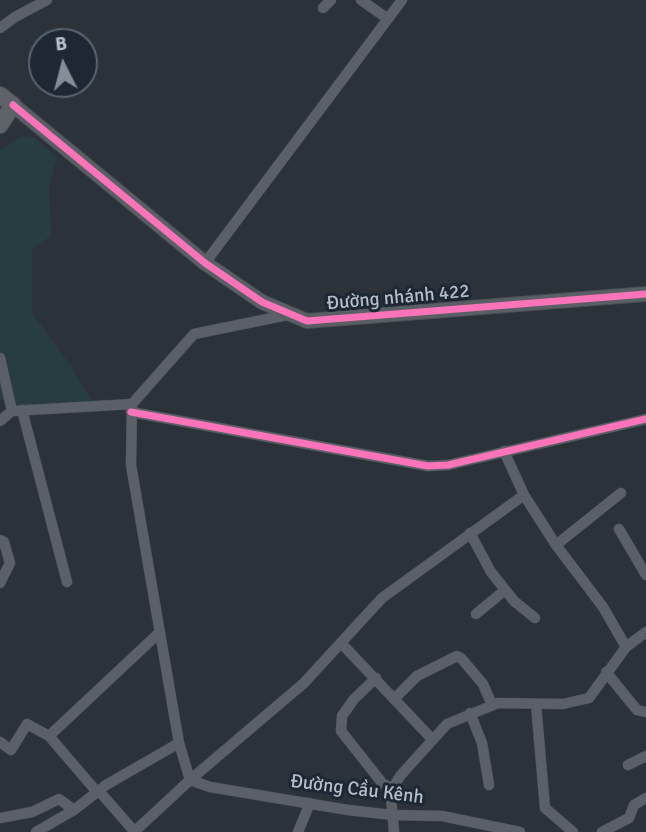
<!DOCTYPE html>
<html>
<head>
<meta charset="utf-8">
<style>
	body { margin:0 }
	#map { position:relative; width:646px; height:832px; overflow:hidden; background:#2b323a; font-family:Signika,sans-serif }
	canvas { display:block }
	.north { position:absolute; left:28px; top:28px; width:70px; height:70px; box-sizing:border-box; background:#1e2835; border:2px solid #5a6471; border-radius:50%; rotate:354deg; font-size:19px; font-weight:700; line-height:28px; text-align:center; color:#b5beca }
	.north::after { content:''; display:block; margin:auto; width:24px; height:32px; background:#858d98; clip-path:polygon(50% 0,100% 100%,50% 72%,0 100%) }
</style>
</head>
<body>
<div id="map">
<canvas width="646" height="832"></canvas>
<div class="north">B</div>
</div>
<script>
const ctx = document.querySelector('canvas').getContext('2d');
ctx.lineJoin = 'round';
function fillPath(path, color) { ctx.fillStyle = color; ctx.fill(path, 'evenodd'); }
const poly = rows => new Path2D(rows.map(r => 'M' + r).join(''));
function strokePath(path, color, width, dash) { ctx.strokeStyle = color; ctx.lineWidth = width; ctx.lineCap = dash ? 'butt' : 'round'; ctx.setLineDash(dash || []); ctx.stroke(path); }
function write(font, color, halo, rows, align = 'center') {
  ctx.font = font + ' Signika,sans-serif'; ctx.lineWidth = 6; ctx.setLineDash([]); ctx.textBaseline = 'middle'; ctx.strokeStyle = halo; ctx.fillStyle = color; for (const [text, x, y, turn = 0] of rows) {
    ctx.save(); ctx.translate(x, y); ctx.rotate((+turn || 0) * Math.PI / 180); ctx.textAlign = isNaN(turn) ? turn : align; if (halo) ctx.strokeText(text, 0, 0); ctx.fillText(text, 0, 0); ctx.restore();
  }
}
fillPath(poly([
	[23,136,34,137,57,157,49,186,51,236,32,249,32,313,71,366,93,403,30,407,0,399,0,150]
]), '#283d40');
const street = poly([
	[361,0,388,19],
	[323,8,331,0],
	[0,28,15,17,47,0],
	[205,263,402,0],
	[0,358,12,411],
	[132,404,131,465,179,743,190,780],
	[22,410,67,582],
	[131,412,428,466,448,465,646,419],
	[0,421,12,411,132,404,194,334,292,314],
	[504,451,524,495,556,545,603,607,626,647],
	[619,529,646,575],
	[470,533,491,572,514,601,535,618],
	[0,540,4,542,10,563,0,583],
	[556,545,621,493],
	[476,614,505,590],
	[341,643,432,739],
	[606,672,637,710,646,712],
	[376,678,354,699,342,716,341,731,383,784,393,789],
	[395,698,417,676,457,656,461,658,483,684,492,705],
	[536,704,545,808,573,832],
	[470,713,482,743,489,785],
	[49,736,160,632],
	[0,742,11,750,27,724,49,736,97,792],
	[628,765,646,756],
	[190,780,210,787,348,810,393,815,442,816,520,832],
	[99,791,134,831],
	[0,818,32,812,59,799,74,810,106,785,179,743],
	[36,832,74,810],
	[134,832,190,780,304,683,382,598,524,495],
	[298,832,310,803],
	[394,832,391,796,393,788,400,776,447,724,498,703,563,704,589,698,626,647,646,632],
	[602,832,629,818,634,805,646,798]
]);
const secondary = poly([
	[13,105,205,263,262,302,307,321,646,294]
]);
const primary = poly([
	[0,95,13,105,0,125]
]);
strokePath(street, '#494e54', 11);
strokePath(secondary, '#494e54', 16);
strokePath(primary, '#494e57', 18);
strokePath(street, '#5b6068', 10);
strokePath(secondary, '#5a5f66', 14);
strokePath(primary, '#5e6369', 16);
strokePath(poly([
	[13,105,205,263,262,302,307,321,646,294],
	[131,412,428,466,448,465,646,419]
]), '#fb73b8', 7);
write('19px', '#b5beca', '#1e2835', [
	["Đường nhánh 422",398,298,-5],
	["Đường Cầu Kênh",357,790,7]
]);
</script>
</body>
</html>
